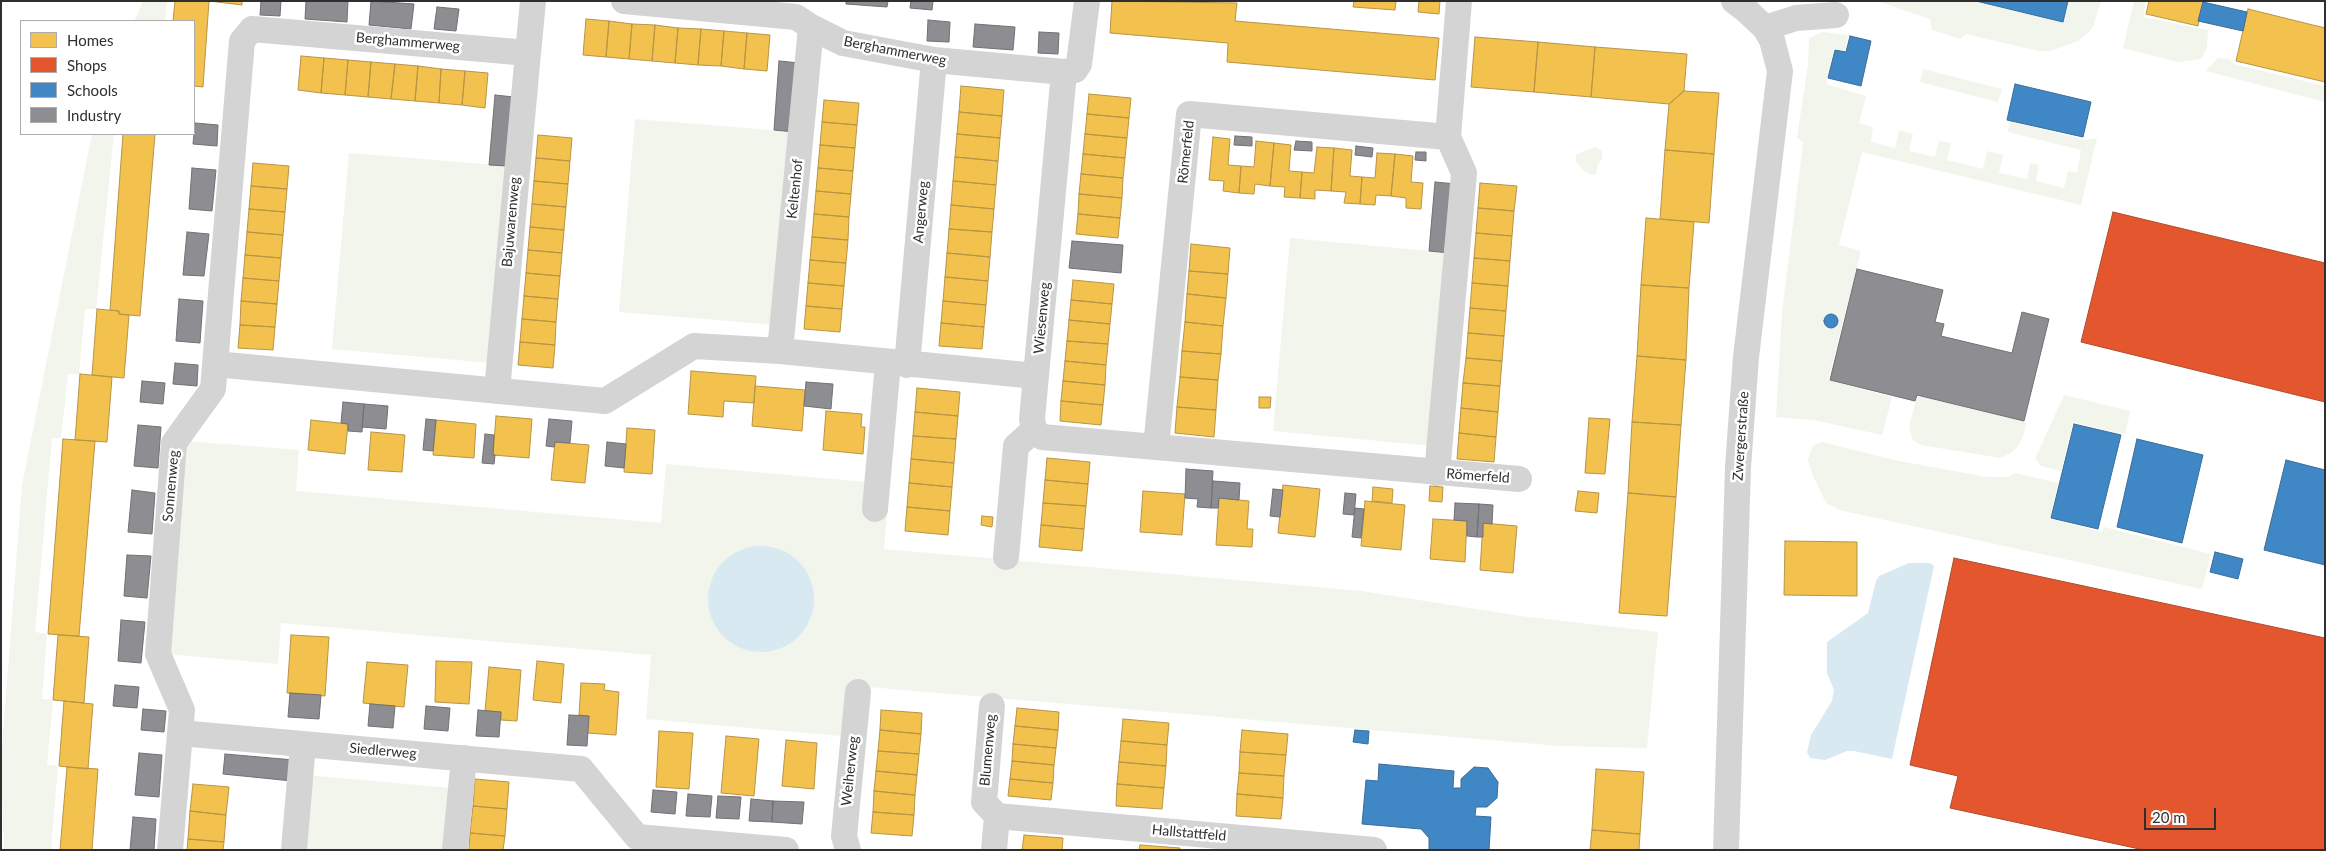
<!DOCTYPE html>
<html>
<head>
<meta charset="utf-8">
<style>
	body { margin:0 }
	#map { position:relative; width:2326px; height:851px; overflow:hidden; background:#fff; font-family:Lato,sans-serif }
	canvas { display:block }
	.frame { position:absolute; inset:0; border:2px solid #2f2f2f; pointer-events:none }
	.legend { position:absolute; left:20px; top:20px; width:175px; height:115px; box-sizing:border-box; background:#fff; border:1px solid #acacac; margin:0; padding:6px 9px; list-style:none; font-size:15px; color:#2f2f2f }
	.legend li { display:flex; align-items:center; gap:10px; height:25px }
	.legend b { width:25px; border:1px solid #acacac }
	.scale { position:absolute; left:2144px; top:808px; width:72px; height:22px; box-sizing:border-box; border:2px solid #2f2f2f; border-top:0; padding-left:6px; font-size:15px; line-height:18px; white-space:nowrap; color:#2f2f2f; -webkit-text-stroke:4px #fff; paint-order:stroke }
</style>
</head>
<body>
<div id="map">
<canvas width="2326" height="851"></canvas>
<div class="frame"></div>
<ul class="legend">
<li><b style="height:14px;background:#f2c14e"></b>Homes</li>
<li><b style="height:14px;background:#e4572e"></b>Shops</li>
<li><b style="height:14px;background:#3f88c5"></b>Schools</li>
<li><b style="height:14px;background:#8d8d92"></b>Industry</li>
</ul>
<div class="scale">20 m</div>
</div>
<script>
const ctx = document.querySelector('canvas').getContext('2d');
ctx.lineJoin = 'round';
function fillPath(path, color) { ctx.fillStyle = color; ctx.fill(path, 'evenodd'); }
const poly = rows => new Path2D(rows.map(r => 'M' + r).join(''));
function strokePath(path, color, width, dash) { ctx.strokeStyle = color; ctx.lineWidth = width; ctx.lineCap = dash ? 'butt' : 'round'; ctx.setLineDash(dash || []); ctx.stroke(path); }
function write(font, color, halo, rows, align = 'center') {
  ctx.font = font + ' Lato,sans-serif'; ctx.lineWidth = 5; ctx.setLineDash([]); ctx.textBaseline = 'middle'; ctx.strokeStyle = halo; ctx.fillStyle = color; for (const [text, x, y, turn = 0] of rows) {
    ctx.save(); ctx.translate(x, y); ctx.rotate((+turn || 0) * Math.PI / 180); ctx.textAlign = isNaN(turn) ? turn : align; if (halo) ctx.strokeText(text, 0, 0); ctx.fillText(text, 0, 0); ctx.restore();
  }
}
fillPath(poly([
	[143,1,167,1,165,21,134,21],
	[1877,1,2101,1,2093,27,2087,34,2078,41,2051,51,2038,51,1966,34,1960,39,1932,30,1930,19],
	[2134,1,2146,1,2143,17,2208,30,2207,48,2201,59,2178,62,2123,48],
	[1823,32,1848,35,1845,51,1834,48,1826,84,1866,96,1859,123,1873,127,1871,142,1895,148,1899,130,1913,134,1909,151,1935,157,1939,141,1951,143,1947,160,1983,169,1987,151,2003,155,1999,173,2027,179,2030,163,2039,165,2036,181,2064,188,2068,171,2077,173,2081,150,2008,132,2010,121,2085,140,2097,138,2081,205,1862,152,1839,245,1861,251,1828,380,1892,397,1882,435,1814,420,1776,417,1782,313,1803,143,1797,137,1808,65,1809,38],
	[2218,58,2230,59,2234,64,2325,86,2325,102,2206,71],
	[1923,69,2002,89,1998,102,1920,82],
	[635,119,794,132,778,325,619,312],
	[92,134,114,134,96,309,85,309,79,374,68,374,61,438,52,438,35,632,47,634,42,699,53,700,47,765,58,766,51,850,4,850,1,762,22,485],
	[1595,147,1601,150,1603,158,1598,164,1596,174,1592,175,1584,171,1576,162,1576,155],
	[349,153,508,166,491,363,332,349],
	[1290,238,1450,253,1433,446,1273,431],
	[1917,395,2026,422,2024,434,2019,445,2012,452,2000,458,1921,445,1913,440,1909,427],
	[2064,395,2130,411,2125,435,2073,422,2061,471,2041,466,2035,459],
	[186,441,299,450,296,491,661,523,666,464,866,482,887,513,884,549,1362,591,1520,616,1658,632,1647,748,1560,746,869,687,864,738,646,719,651,655,281,623,278,664,167,654],
	[1822,442,1899,461,1987,477,2008,477,2015,473,2058,483,2050,519,2102,532,2104,527,2211,554,2202,589,1839,510,1826,503,1813,476,1808,460,1813,445],
	[305,775,452,788,447,850,299,850]
]), '#f1f5ec');
fillPath(poly([
	'708 599a53 53 0 1 1 106 0a53 53 0 1 1-106 0Z',
	[1909,563,1930,563,1934,566,1892,759,1854,751,1847,751,1825,760,1810,758,1807,752,1811,735,1832,701,1834,690,1827,673,1827,642,1868,613,1876,581,1879,576]
]), '#d9e9f2');
const homes = poly([
	[175,1,209,1,203,87,194,86,194,21,173,21,175,1],
	[209,1,242,1,242,5,209,1],
	[1112,1,1237,3,1235,21,1439,38,1435,80,1227,62,1228,43,1110,33,1112,1],
	[1354,1,1396,1,1395,10,1353,7,1354,1],
	[1419,1,1440,1,1439,14,1418,12,1419,1],
	[2149,1,2203,1,2198,26,2146,14,2149,1],
	[2248,9,2325,28,2325,82,2236,61,2248,9],
	[586,19,609,21,606,57,583,55,586,19],
	[609,21,632,24,629,59,606,57,609,21],
	[632,24,655,25,652,61,629,59,632,24],
	[655,25,678,28,675,63,652,61,655,25],
	[678,28,701,29,698,65,675,63,678,28],
	[701,29,724,31,721,66,698,65,701,29],
	[724,31,747,33,744,69,721,66,724,31],
	[747,33,770,35,767,71,744,69,747,33],
	[1475,37,1538,42,1534,92,1471,87,1475,37],
	[1538,42,1595,47,1591,97,1534,92,1538,42],
	[1595,47,1687,54,1684,91,1669,104,1591,97,1595,47],
	[301,56,324,58,321,93,298,90,301,56],
	[324,58,348,60,345,95,321,93,324,58],
	[348,60,371,62,368,97,345,95,348,60],
	[371,62,395,64,391,99,368,97,371,62],
	[395,64,418,66,415,101,391,99,395,64],
	[418,66,441,69,439,103,415,101,418,66],
	[441,69,465,71,462,105,439,103,441,69],
	[465,71,488,73,485,108,462,105,465,71],
	[961,86,1004,90,1002,116,959,112,961,86],
	[1684,91,1719,93,1714,154,1665,150,1669,104,1684,91],
	[1089,94,1131,98,1129,118,1087,114,1089,94],
	[824,100,859,103,857,125,822,122,824,100],
	[959,112,1002,116,1000,138,957,134,959,112],
	[1087,114,1129,118,1127,138,1085,134,1087,114],
	[822,122,857,125,855,148,820,145,822,122],
	[123,134,155,134,140,316,119,314,119,311,110,310,123,134],
	[957,134,1000,138,998,161,955,157,957,134],
	[1085,134,1127,138,1125,158,1083,154,1085,134],
	[538,135,572,138,570,161,536,158,538,135],
	[1213,137,1230,139,1228,165,1241,166,1239,193,1223,191,1224,181,1209,180,1213,137],
	[1256,141,1274,143,1270,186,1255,184,1254,194,1239,193,1241,166,1254,167,1256,141],
	[1274,143,1291,145,1289,171,1302,172,1300,198,1284,197,1285,187,1270,186,1274,143],
	[820,145,855,148,853,171,818,168,820,145],
	[1317,147,1334,148,1331,191,1315,190,1315,199,1300,198,1302,172,1314,173,1317,147],
	[1334,148,1352,150,1350,176,1362,177,1360,204,1344,203,1346,192,1331,191,1334,148],
	[1665,150,1714,154,1709,223,1660,219,1665,150],
	[1377,153,1395,154,1391,196,1376,195,1375,205,1360,204,1362,177,1375,178,1377,153],
	[1083,154,1125,158,1123,178,1081,174,1083,154],
	[1395,154,1413,156,1411,182,1423,183,1421,209,1406,208,1406,198,1391,196,1395,154],
	[955,157,998,161,996,185,953,181,955,157],
	[536,158,570,161,568,184,534,181,536,158],
	[253,163,289,166,287,189,251,186,253,163],
	[818,168,853,171,851,194,816,191,818,168],
	[1081,174,1123,178,1122,198,1079,194,1081,174],
	[534,181,568,184,566,207,532,204,534,181],
	[953,181,996,185,994,209,951,205,953,181],
	[1480,183,1517,186,1514,211,1478,208,1480,183],
	[251,186,287,189,285,212,249,209,251,186],
	[816,191,851,194,849,217,814,214,816,191],
	[1079,194,1122,198,1120,218,1078,214,1079,194],
	[532,204,566,207,564,230,530,227,532,204],
	[951,205,994,209,992,232,949,229,951,205],
	[1478,208,1514,211,1512,236,1476,233,1478,208],
	[249,209,285,212,283,235,247,232,249,209],
	[814,214,849,217,848,240,812,237,814,214],
	[1078,214,1120,218,1118,238,1076,234,1078,214],
	[1646,218,1694,222,1689,288,1641,285,1646,218],
	[530,227,564,230,562,253,528,250,530,227],
	[949,229,992,232,990,257,947,253,949,229],
	[247,232,283,235,281,258,245,255,247,232],
	[1476,233,1512,236,1510,261,1474,258,1476,233],
	[812,237,848,240,846,263,810,260,812,237],
	[1191,244,1230,248,1228,274,1189,271,1191,244],
	[528,250,562,253,560,276,526,273,528,250],
	[947,253,990,257,988,281,945,277,947,253],
	[245,255,281,258,279,281,243,278,245,255],
	[1474,258,1510,261,1508,286,1472,283,1474,258],
	[810,260,846,263,844,286,808,283,810,260],
	[1189,271,1228,274,1226,298,1187,294,1189,271],
	[526,273,560,276,558,299,524,296,526,273],
	[945,277,988,281,986,305,943,301,945,277],
	[243,278,279,281,277,304,241,301,243,278],
	[1073,280,1114,284,1112,304,1071,300,1073,280],
	[808,283,844,286,842,309,806,306,808,283],
	[1472,283,1508,286,1506,311,1470,308,1472,283],
	[1641,285,1689,288,1686,360,1637,356,1641,285],
	[1187,294,1226,298,1223,326,1185,322,1187,294],
	[524,296,558,299,556,322,522,319,524,296],
	[1071,300,1112,304,1110,324,1069,320,1071,300],
	[241,301,277,304,275,327,240,325,241,301],
	[943,301,986,305,984,327,941,323,943,301],
	[806,306,842,309,840,332,804,329,806,306],
	[1470,308,1506,311,1504,336,1468,333,1470,308],
	[97,309,119,311,119,314,129,315,124,378,92,375,97,309],
	[522,319,556,322,555,345,520,342,522,319],
	[1069,320,1110,324,1108,344,1067,341,1069,320],
	[1185,322,1223,326,1221,354,1182,351,1185,322],
	[941,323,984,327,982,349,939,346,941,323],
	[240,325,275,327,273,350,238,348,240,325],
	[1468,333,1504,336,1502,361,1466,358,1468,333],
	[1067,341,1108,344,1106,365,1065,361,1067,341],
	[520,342,555,345,553,368,518,365,520,342],
	[1182,351,1221,354,1218,380,1180,377,1182,351],
	[1637,356,1686,360,1681,425,1632,422,1637,356],
	[1466,358,1502,361,1500,386,1463,383,1466,358],
	[1065,361,1106,365,1105,385,1063,381,1065,361],
	[691,371,756,376,754,403,724,401,723,417,688,414,691,371],
	[80,374,112,377,107,442,75,440,80,374],
	[1180,377,1218,380,1216,410,1177,407,1180,377],
	[1063,381,1105,385,1103,405,1061,401,1063,381],
	[1463,383,1500,386,1498,412,1461,408,1463,383],
	[755,386,805,390,802,431,752,426,755,386],
	[917,388,960,392,958,416,915,412,917,388],
	[1259,397,1271,397,1270,408,1259,408,1259,397],
	[1061,401,1103,405,1101,425,1060,421,1061,401],
	[1177,407,1216,410,1214,437,1175,433,1177,407],
	[1461,408,1498,412,1496,437,1459,433,1461,408],
	[826,411,862,414,861,427,865,427,863,454,823,450,826,411],
	[915,412,958,416,956,439,913,436,915,412],
	[496,416,532,419,529,458,493,455,496,416],
	[1589,418,1610,419,1605,474,1585,473,1589,418],
	[311,420,348,424,345,454,308,450,311,420],
	[436,420,476,424,474,458,433,455,436,420],
	[1632,422,1681,425,1676,497,1628,493,1632,422],
	[627,428,655,430,652,474,624,472,627,428],
	[371,432,405,435,402,472,368,470,371,432],
	[1459,433,1496,437,1494,462,1457,459,1459,433],
	[913,436,956,439,954,463,911,459,913,436],
	[63,439,95,441,79,636,48,634,63,439],
	[555,442,589,445,585,483,551,480,555,442],
	[1047,458,1090,462,1088,484,1045,480,1047,458],
	[911,459,954,463,952,487,909,483,911,459],
	[1045,480,1088,484,1086,506,1043,503,1045,480],
	[909,483,952,487,950,511,907,507,909,483],
	[1283,485,1320,489,1315,537,1278,533,1283,485],
	[1430,486,1443,487,1442,502,1429,501,1430,486],
	[1373,487,1393,489,1392,503,1372,501,1373,487],
	[1143,491,1185,494,1182,535,1140,532,1143,491],
	[1578,491,1599,493,1597,513,1575,511,1578,491],
	[1628,493,1676,497,1667,616,1619,613,1628,493],
	[1219,498,1249,501,1247,529,1253,529,1252,547,1216,545,1219,498],
	[1365,501,1405,505,1401,550,1361,546,1365,501],
	[1043,503,1086,506,1084,529,1041,525,1043,503],
	[907,507,950,511,948,535,905,531,907,507],
	[982,516,993,517,992,527,981,525,982,516],
	[1433,519,1467,521,1465,562,1430,559,1433,519],
	[1483,523,1517,526,1513,573,1480,570,1483,523],
	[1041,525,1084,529,1082,551,1039,547,1041,525],
	[1785,541,1857,542,1857,596,1784,595,1785,541],
	[58,635,89,637,84,703,53,700,58,635],
	[291,635,329,637,325,696,287,693,291,635],
	[436,661,472,662,469,704,435,702,436,661],
	[537,661,564,664,561,703,533,700,537,661],
	[367,662,408,665,404,707,363,703,367,662],
	[489,667,521,670,517,721,501,720,501,712,485,711,489,667],
	[581,683,605,684,604,690,619,692,616,735,587,733,589,716,579,715,581,683],
	[64,701,93,704,88,769,59,766,64,701],
	[1017,708,1059,712,1058,730,1015,726,1017,708],
	[881,710,922,713,921,734,880,730,881,710],
	[1123,719,1169,723,1167,745,1121,741,1123,719],
	[1015,726,1058,730,1056,748,1013,744,1015,726],
	[880,730,921,734,919,754,878,751,880,730],
	[1242,730,1288,734,1286,755,1240,752,1242,730],
	[659,731,693,733,689,789,656,787,659,731],
	[726,736,759,739,754,796,721,793,726,736],
	[786,740,817,743,814,789,782,786,786,740],
	[1121,741,1167,745,1166,766,1119,762,1121,741],
	[1013,744,1056,748,1054,765,1012,761,1013,744],
	[878,751,919,754,917,775,876,771,878,751],
	[1240,752,1286,755,1284,776,1239,773,1240,752],
	[1012,761,1054,765,1053,783,1010,779,1012,761],
	[1119,762,1166,766,1164,788,1117,784,1119,762],
	[67,767,98,769,92,850,60,850,67,767],
	[1596,769,1644,772,1640,834,1592,830,1596,769],
	[876,771,917,775,915,795,874,791,876,771],
	[1239,773,1284,776,1283,798,1237,794,1239,773],
	[475,779,509,782,507,809,473,806,475,779],
	[1010,779,1053,783,1051,800,1008,796,1010,779],
	[193,784,229,787,226,815,190,811,193,784],
	[1117,784,1164,788,1162,809,1116,806,1117,784],
	[874,791,915,795,914,815,873,812,874,791],
	[1237,794,1283,798,1281,819,1236,816,1237,794],
	[473,806,507,809,505,836,470,833,473,806],
	[190,811,226,815,224,842,188,839,190,811],
	[873,812,914,815,912,836,871,833,873,812],
	[1592,830,1640,834,1639,850,1590,850,1592,830],
	[470,833,505,836,503,850,469,850,470,833],
	[1024,835,1063,838,1062,850,1022,850,1024,835],
	[188,839,224,842,223,850,187,850,188,839],
	[1140,845,1180,848,1180,850,1139,850,1140,845]
]);
fillPath(homes, '#f2c14e');
strokePath(homes, '#b89545', 1);
const shops = poly([
	[2113,212,2325,263,2325,402,2081,342,2113,212],
	[1954,558,2325,638,2325,850,2144,850,1950,808,1958,776,1910,765,1954,558]
]);
fillPath(shops, '#e4572e');
strokePath(shops, '#ae4b2e', 1);
const schools = poly([
	[1976,1,2068,1,2063,22,1976,1],
	[2203,2,2247,12,2243,31,2198,21,2203,2],
	[1850,36,1871,41,1861,86,1828,78,1835,50,1846,52,1850,36],
	[2015,84,2091,102,2083,137,2007,120,2015,84],
	'1824 321a7 7 0 1 1 14 0a7 7 0 1 1-14 0Z',
	[2074,424,2121,435,2098,529,2051,518,2074,424],
	[2137,439,2203,455,2182,543,2117,527,2137,439],
	[2286,460,2325,470,2325,565,2264,550,2286,460],
	[2215,552,2243,559,2238,579,2210,572,2215,552],
	[1355,730,1369,731,1368,744,1353,742,1355,730],
	[1379,764,1454,771,1453,788,1461,788,1461,779,1474,767,1488,768,1498,782,1497,798,1487,807,1476,807,1475,816,1491,817,1489,850,1429,850,1429,838,1421,829,1362,824,1366,780,1378,781,1379,764]
]);
fillPath(schools, '#3f88c5');
strokePath(schools, '#3a6d98', 1);
const industry = poly([
	[261,1,281,1,280,16,260,15,261,1],
	[306,1,348,1,347,22,305,19,306,1],
	[371,1,414,4,411,29,369,25,371,1],
	[846,1,888,1,887,7,846,4,846,1],
	[911,1,933,1,932,10,910,8,911,1],
	[437,7,459,9,456,31,434,29,437,7],
	[928,20,950,22,949,42,927,41,928,20],
	[975,24,1015,27,1013,50,973,47,975,24],
	[1039,32,1059,33,1058,54,1038,53,1039,32],
	[779,61,800,63,794,132,774,130,779,61],
	[495,95,514,97,508,166,489,165,495,95],
	[195,123,218,125,217,146,193,144,195,123],
	[1235,136,1252,137,1252,146,1234,145,1235,136],
	[1296,141,1312,142,1312,151,1294,150,1296,141],
	[1356,146,1373,148,1372,157,1355,155,1356,146],
	[1416,152,1426,152,1426,161,1415,160,1416,152],
	[192,168,216,170,212,211,189,209,192,168],
	[1435,182,1456,184,1450,253,1429,251,1435,182],
	[187,232,209,234,204,276,183,275,187,232],
	[1072,241,1123,245,1121,273,1069,268,1072,241],
	[1857,269,1943,290,1935,322,1944,324,1941,336,2012,353,2022,312,2049,319,2024,421,1917,395,1915,401,1830,380,1857,269],
	[179,299,203,301,200,343,176,341,179,299],
	[175,363,198,365,197,386,173,384,175,363],
	[142,381,165,383,163,404,140,402,142,381],
	[806,382,833,384,831,409,804,406,806,382],
	[343,402,364,404,362,432,348,431,348,424,341,423,343,402],
	[364,404,388,406,386,429,362,427,364,404],
	[426,419,436,420,433,451,423,450,426,419],
	[549,419,572,421,570,443,555,442,554,447,546,446,549,419],
	[138,425,161,427,158,468,134,466,138,425],
	[485,434,494,435,493,455,495,455,494,464,482,463,485,434],
	[607,442,626,444,624,468,605,466,607,442],
	[1186,469,1213,471,1211,508,1197,507,1198,499,1185,498,1186,469],
	[1213,481,1240,483,1239,500,1219,498,1218,508,1211,508,1213,481],
	[1273,489,1283,490,1280,517,1270,516,1273,489],
	[132,490,155,493,152,534,128,532,132,490],
	[1345,493,1356,494,1354,515,1343,514,1345,493],
	[1455,503,1479,504,1477,537,1467,536,1467,521,1454,520,1455,503],
	[1479,504,1493,505,1492,524,1483,523,1483,537,1477,537,1479,504],
	[1355,508,1364,509,1361,538,1352,537,1355,508],
	[127,555,151,556,147,598,124,596,127,555],
	[121,620,145,622,141,663,118,661,121,620],
	[115,685,139,687,137,708,113,706,115,685],
	[290,693,321,695,319,719,288,717,290,693],
	[370,704,395,706,393,728,368,726,370,704],
	[426,706,450,708,448,731,424,729,426,706],
	[143,709,166,711,164,732,141,730,143,709],
	[478,710,501,712,499,737,476,736,478,710],
	[569,715,589,716,587,746,567,745,569,715],
	[139,753,162,755,159,797,135,795,139,753],
	[225,754,294,760,292,781,223,774,225,754],
	[653,790,677,792,675,814,651,812,653,790],
	[688,794,712,796,710,817,686,816,688,794],
	[718,796,741,797,739,819,716,818,718,796],
	[751,799,773,801,772,822,749,821,751,799],
	[773,801,804,802,802,824,772,822,773,801],
	[133,817,156,819,154,850,130,850,133,817]
]);
fillPath(industry, '#8d8d92');
strokePath(industry, '#717174', 1);
strokePath(poly([
	[624,1,796,17,811,27,843,43,934,60,1064,72,1075,70,1079,64,1087,1],
	[1765,28,1796,18,1836,15],
	[1448,137,1189,114,1156,447,1519,479],
	[780,351,811,27],
	[215,364,605,401,694,346,780,351,1036,376],
	[907,365,934,60],
	[497,391,528,53],
	[1034,430,1042,437,1156,447],
	[1437,473,1464,173,1448,137,1459,1],
	[875,509,888,363],
	[1006,557,1016,446,1034,430,1032,419,1064,72],
	[992,706,984,802,997,816,994,850],
	[180,733,581,769,637,837,786,850],
	[997,816,1374,850],
	[170,850,182,710,158,654,174,443,213,389,242,41,252,29,528,53,533,1],
	[294,850,303,744],
	[455,850,464,758],
	[848,850,844,836,858,692],
	[1726,850,1738,467,1746,357,1780,71,1772,40,1765,28,1747,11,1734,1]
]), '#d4d4d4', 26);
write('14px', '#2f2f2f', '#fff', [
	["Berghammerweg",408,42,5],
	["Berghammerweg",895,51,11],
	["Römerfeld",1186,152,-84],
	["Keltenhof",795,189,-84],
	["Angerweg",921,212,-85],
	["Bajuwarenweg",511,222,-85],
	["Wiesenweg",1042,318,-85],
	["Zwergerstraße",1741,436,-86],
	["Römerfeld",1478,476,4],
	["Sonnenweg",171,486,-85],
	["Blumenweg",988,750,-85],
	["Siedlerweg",383,751,5],
	["Weiherweg",850,771,-84],
	["Hallstattfeld",1189,833,5]
]);
</script>
</body>
</html>
